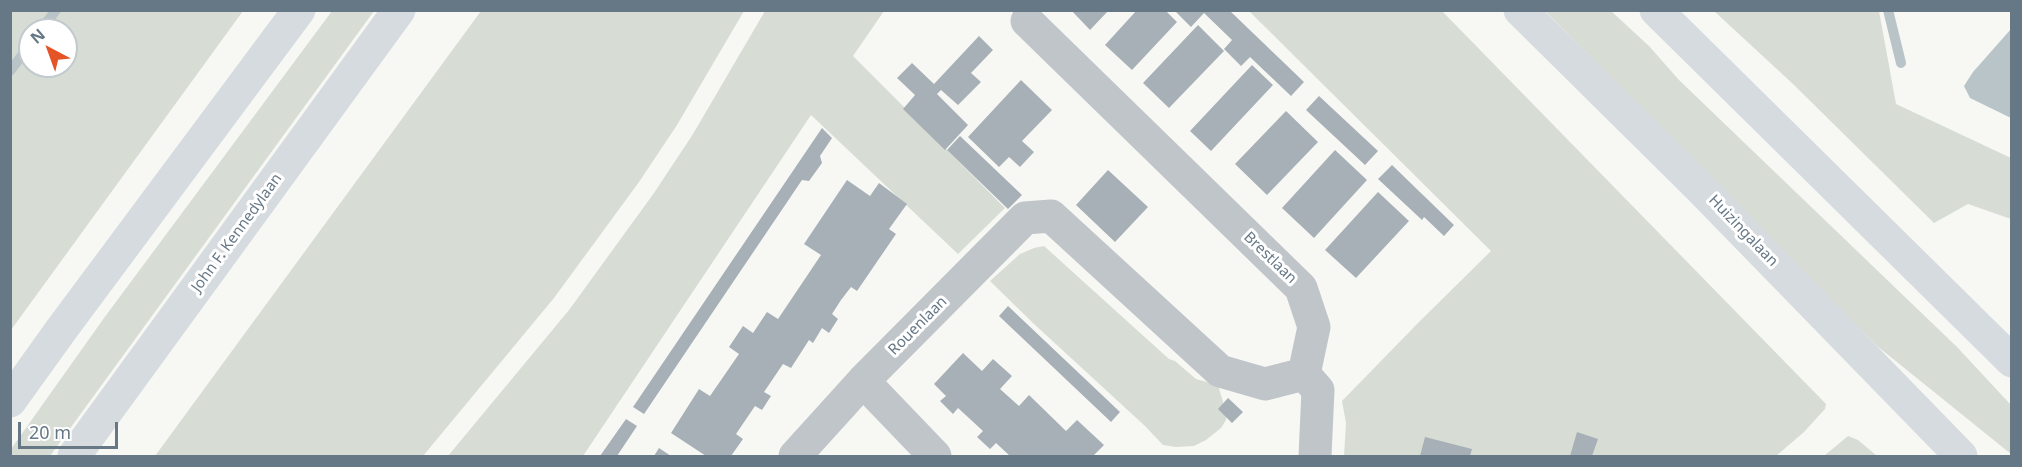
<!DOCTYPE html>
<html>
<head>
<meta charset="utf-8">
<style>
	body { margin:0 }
	#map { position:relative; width:2022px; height:467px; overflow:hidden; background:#f7f8f4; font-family:"Noto Sans",sans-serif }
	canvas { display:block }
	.frame { position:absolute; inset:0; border:12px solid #667886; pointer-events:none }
	.north { position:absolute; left:18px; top:18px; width:60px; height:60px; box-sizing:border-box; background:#fff; border:2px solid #c2c9cf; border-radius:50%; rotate:319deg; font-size:16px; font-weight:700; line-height:24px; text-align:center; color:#667886 }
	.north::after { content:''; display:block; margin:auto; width:21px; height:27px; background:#e55427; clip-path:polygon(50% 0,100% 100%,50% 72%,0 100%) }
	.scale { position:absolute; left:18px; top:422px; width:100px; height:27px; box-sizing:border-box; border:3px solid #667886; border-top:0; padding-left:8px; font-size:18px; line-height:21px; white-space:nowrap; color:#667886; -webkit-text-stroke:4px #fff; paint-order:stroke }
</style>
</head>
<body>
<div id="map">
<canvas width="2022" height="467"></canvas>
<div class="frame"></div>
<div class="north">N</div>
<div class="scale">20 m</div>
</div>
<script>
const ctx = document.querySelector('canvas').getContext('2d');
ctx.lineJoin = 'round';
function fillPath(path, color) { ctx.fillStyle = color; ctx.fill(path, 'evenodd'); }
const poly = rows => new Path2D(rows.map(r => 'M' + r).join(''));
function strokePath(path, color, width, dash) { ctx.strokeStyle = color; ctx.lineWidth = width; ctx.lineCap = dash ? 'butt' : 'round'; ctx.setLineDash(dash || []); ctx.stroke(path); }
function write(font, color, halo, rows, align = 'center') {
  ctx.font = font + ' "Noto Sans",sans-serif'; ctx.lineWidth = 6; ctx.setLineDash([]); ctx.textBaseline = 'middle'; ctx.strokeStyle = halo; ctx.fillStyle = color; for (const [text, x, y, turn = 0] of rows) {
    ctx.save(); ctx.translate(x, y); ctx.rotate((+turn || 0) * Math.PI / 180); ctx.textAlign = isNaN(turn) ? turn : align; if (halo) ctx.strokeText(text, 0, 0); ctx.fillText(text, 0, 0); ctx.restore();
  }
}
fillPath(poly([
	[10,11,243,11,11,330,10,330],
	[30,30,66,30,66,66,30,66],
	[332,11,374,11,50,456,11,456,11,449,104,318],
	[481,11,744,11,677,125,639,182,554,298,423,456,155,456],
	[765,11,884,11,853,56,1005,208,958,254,811,115,583,456,448,456,569,310,654,193,693,134],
	[1249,11,1442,11,1826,404,1825,409,1804,432,1776,456,1344,456,1346,423,1342,401,1418,323,1491,251],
	[1545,11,1611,11,1649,46,1679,80,1957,347,2011,405,2011,454,1877,346],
	[1714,11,1879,11,1896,104,2011,158,2011,219,1968,204,1934,223,1793,84],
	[1044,246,1169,359,1175,361,1196,379,1218,385,1226,412,1226,420,1221,428,1206,440,1194,446,1176,447,1163,445,1145,426,1034,324,990,281,1020,254,1034,248],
	[1848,436,1858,440,1877,456,1824,456]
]), '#d7dcd4');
fillPath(poly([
	[2011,29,2011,118,1970,98,1964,86,1973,72]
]), '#b8c4c8');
strokePath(poly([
	[1888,10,1901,63],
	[41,30,56,10],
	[10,71,30,45]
]), '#b8c4c8', 10);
fillPath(poly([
	[1071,10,1109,10,1090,30],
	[1137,10,1165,10,1177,22,1132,70,1105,45],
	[1178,10,1229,10,1304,82,1291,96,1250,57,1241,66,1224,49,1232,40,1204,13,1191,27,1176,12],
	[1198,25,1224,51,1169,108,1143,83],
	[979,36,993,50,971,73,981,82,958,105,941,90,937,94,968,125,945,150,903,109,915,95,897,78,912,63,934,84],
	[1252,65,1273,85,1211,151,1190,131],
	[1021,80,1052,110,1022,141,1034,152,1020,167,1009,157,999,167,968,137],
	[1319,96,1378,151,1365,165,1306,110],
	[1286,111,1318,142,1267,195,1235,164],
	[822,128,832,138,820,156,822,163,809,181,802,180,644,414,633,407],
	[960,136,1022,195,1008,209,947,150],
	[1335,150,1367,180,1314,238,1282,208],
	[1392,165,1454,225,1444,236,1424,217,1422,220,1378,179],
	[1108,170,1148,207,1115,242,1076,205],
	[847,180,870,196,879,183,907,204,889,229,896,234,857,291,851,287,841,300,832,314,838,319,829,333,822,328,813,343,809,340,791,368,783,364,764,392,771,396,762,410,755,406,736,434,743,439,731,456,706,456,671,433,699,389,710,396,739,354,729,347,743,326,753,333,767,312,778,319,821,255,804,244],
	[1378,192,1409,221,1356,278,1325,250],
	[1008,306,1120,412,1111,422,999,316],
	[963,353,982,371,993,359,1012,376,1000,389,1019,406,1029,395,1066,431,1077,420,1104,445,1093,456,1010,456,996,443,990,449,977,437,983,431,958,408,953,414,940,401,946,396,934,384],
	[1228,398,1243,412,1232,423,1218,409],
	[626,419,637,426,617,456,600,456],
	[1577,432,1598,439,1592,456,1570,456],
	[1425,437,1472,449,1470,456,1420,456],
	[659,448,671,456,654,456]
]), '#a7b0b6');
strokePath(poly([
	[1304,374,1318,390,1315,456],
	[863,381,935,456],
	[795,456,863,381,1025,218,1051,216,1220,371,1265,384,1304,374,1314,327,1301,288,1027,21]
]), '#c0c5c9', 33);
strokePath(poly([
	[1520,10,1699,187,1961,456],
	[1656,10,2012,361]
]), '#d6dbdf', 33);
strokePath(poly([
	[10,401,61,330,299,10],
	[74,456,399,10]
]), '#d6dbdf', 33);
write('15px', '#667886', '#fff', [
	["Huizingalaan",1743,231,46],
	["John F. Kennedylaan",237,233,-54],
	["Brestlaan",1270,258,44],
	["Rouenlaan",918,326,-45]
]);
</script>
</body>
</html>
